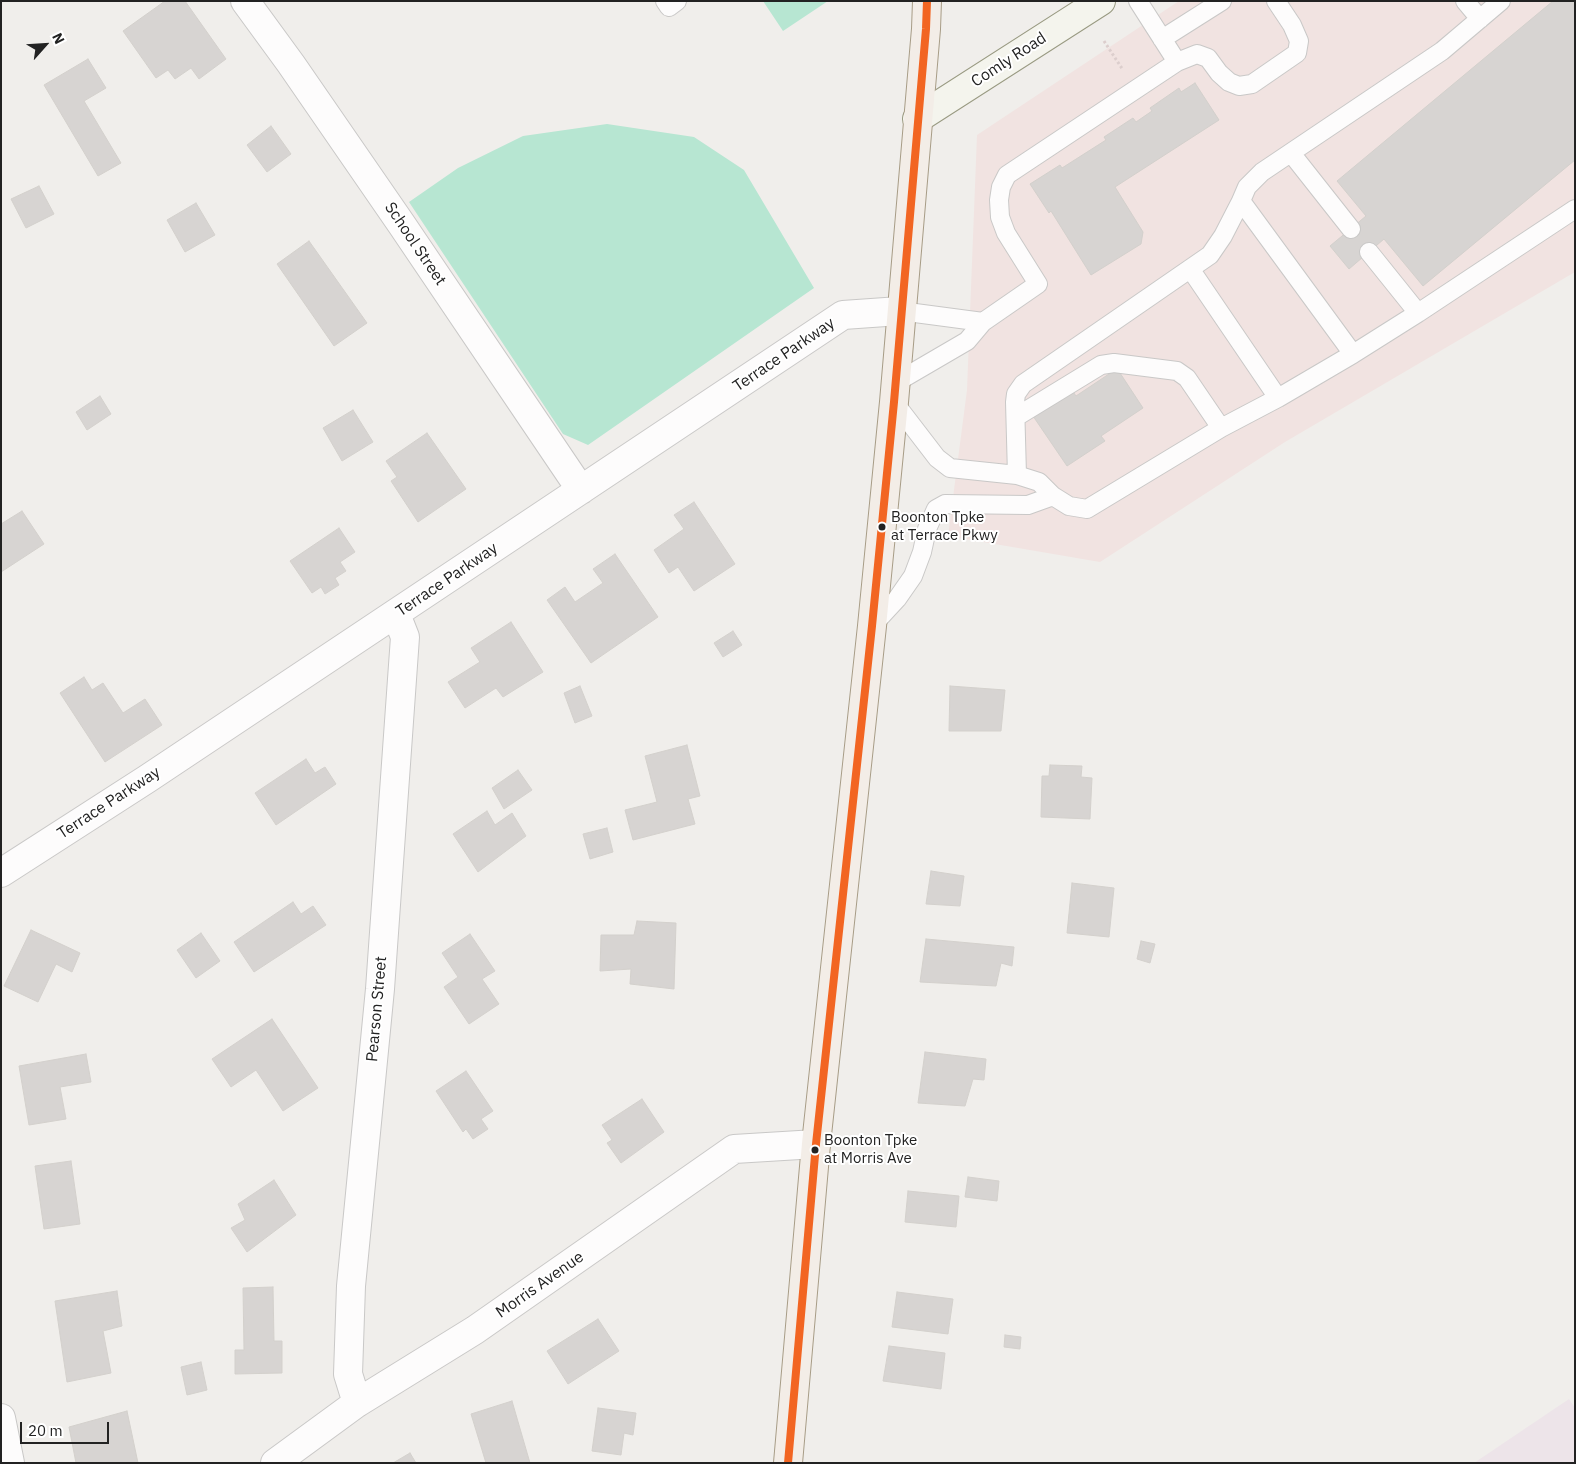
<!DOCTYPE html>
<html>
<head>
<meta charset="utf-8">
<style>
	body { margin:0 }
	#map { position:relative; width:1576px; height:1464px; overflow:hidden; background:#f0eeeb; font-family:"IBM Plex Sans",sans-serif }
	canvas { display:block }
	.frame { position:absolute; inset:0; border:2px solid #222; pointer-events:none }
	.north { position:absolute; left:20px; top:20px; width:50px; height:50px; -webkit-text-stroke:4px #fff; paint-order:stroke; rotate:64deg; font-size:14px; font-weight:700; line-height:20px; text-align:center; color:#222 }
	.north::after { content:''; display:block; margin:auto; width:18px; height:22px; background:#222; clip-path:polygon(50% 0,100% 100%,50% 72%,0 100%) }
	.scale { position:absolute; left:20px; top:1422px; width:89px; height:22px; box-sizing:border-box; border:2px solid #222; border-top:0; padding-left:6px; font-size:15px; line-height:18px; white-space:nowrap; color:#222; -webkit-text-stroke:4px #fff; paint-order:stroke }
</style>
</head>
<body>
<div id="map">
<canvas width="1576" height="1464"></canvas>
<div class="frame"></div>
<div class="north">N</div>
<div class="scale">20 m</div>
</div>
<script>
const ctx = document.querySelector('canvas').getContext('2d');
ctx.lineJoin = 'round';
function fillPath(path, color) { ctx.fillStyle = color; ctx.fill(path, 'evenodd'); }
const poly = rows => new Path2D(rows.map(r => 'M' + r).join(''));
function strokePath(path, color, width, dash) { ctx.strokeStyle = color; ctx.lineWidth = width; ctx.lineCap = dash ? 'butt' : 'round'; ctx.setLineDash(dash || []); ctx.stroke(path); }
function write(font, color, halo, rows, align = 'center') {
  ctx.font = font + ' "IBM Plex Sans",sans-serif'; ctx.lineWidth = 4; ctx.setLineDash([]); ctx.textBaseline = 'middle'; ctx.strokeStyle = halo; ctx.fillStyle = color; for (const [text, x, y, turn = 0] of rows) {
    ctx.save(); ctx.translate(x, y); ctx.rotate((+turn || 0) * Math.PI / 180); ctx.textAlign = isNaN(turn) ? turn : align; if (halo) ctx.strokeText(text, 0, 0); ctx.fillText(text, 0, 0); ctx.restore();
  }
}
fillPath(poly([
	[1179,1,1575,1,1575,272,1285,442,1100,562,948,536,967,390,977,135]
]), '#f1e3e1');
fillPath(poly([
	[1569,1399,1575,1408,1575,1463,1474,1463]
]), '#ede4e9');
fillPath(poly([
	[763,1,828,1,783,31],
	[607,124,694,137,744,170,814,288,588,445,563,434,409,202,458,168,523,136]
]), '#b7e6d2');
const building = poly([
	[165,1,185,1,226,59,199,79,191,68,175,79,168,70,156,78,123,31,165,1],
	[1553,1,1575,1,1575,160,1423,286,1384,239,1349,269,1330,246,1366,216,1337,181,1553,1],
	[88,59,106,88,84,101,121,163,98,176,44,85,88,59],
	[1195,83,1219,120,1115,187,1143,232,1141,244,1091,275,1051,211,1049,213,1030,184,1060,165,1062,168,1106,140,1104,137,1133,118,1136,122,1152,111,1150,108,1179,88,1181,92,1195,83],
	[271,126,291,154,267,172,247,145,271,126],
	[39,186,54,214,26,228,11,199,39,186],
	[196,203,215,235,185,252,167,220,196,203],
	[309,241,367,323,334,346,277,264,309,241],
	[1112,372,1120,373,1143,408,1101,436,1105,441,1067,466,1033,416,1069,386,1076,396,1112,372],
	[100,396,111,414,87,430,76,412,100,396],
	[353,410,373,442,342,461,323,428,353,410],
	[427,433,466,489,418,522,391,481,397,477,386,461,427,433],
	[694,502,735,564,694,591,678,567,669,573,654,550,684,529,674,515,694,502],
	[22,511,44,544,1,572,1,524,22,511],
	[339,528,355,552,340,562,346,571,335,578,339,585,325,594,321,587,312,593,290,561,339,528],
	[615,554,658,617,591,663,547,600,565,587,575,602,603,583,593,569,615,554],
	[511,622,543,672,503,697,496,688,465,708,448,682,480,662,471,648,511,622],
	[733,631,742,645,723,657,714,643,733,631],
	[84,677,92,690,103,683,123,713,145,699,162,725,105,762,60,693,84,677],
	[580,686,592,716,575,723,564,693,580,686],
	[950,686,1005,690,1001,731,949,731,950,686],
	[687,745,700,796,688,799,695,824,633,840,625,810,657,802,645,756,687,745],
	[306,759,315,773,325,767,336,784,276,825,255,793,306,759],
	[1050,765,1082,766,1081,777,1092,778,1090,819,1041,817,1042,776,1049,776,1050,765],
	[518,770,532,790,504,809,492,788,518,770],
	[487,811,495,825,512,813,526,836,478,872,453,834,487,811],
	[607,828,613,852,590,859,583,834,607,828],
	[931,871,964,876,960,906,926,904,931,871],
	[1072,883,1114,888,1109,937,1067,933,1072,883],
	[293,902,301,914,313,906,326,925,254,972,234,942,293,902],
	[637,921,676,923,674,989,630,984,631,969,600,971,601,935,634,935,637,921],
	[31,930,80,953,72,972,56,964,38,1002,4,986,31,930],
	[201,933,220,961,196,978,177,950,201,933],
	[470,934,495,971,482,979,499,1004,469,1024,444,987,458,977,442,953,470,934],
	[926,939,1014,947,1012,966,1001,963,996,986,920,982,926,939],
	[1141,941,1155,944,1150,963,1137,959,1141,941],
	[272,1019,318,1088,283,1111,256,1070,231,1087,212,1059,272,1019],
	[925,1052,986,1059,984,1080,973,1079,965,1106,918,1103,925,1052],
	[86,1054,91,1082,60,1087,66,1119,29,1125,19,1066,86,1054],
	[466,1071,493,1111,481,1119,488,1129,473,1139,466,1129,463,1132,436,1091,466,1071],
	[642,1099,664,1132,621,1163,607,1143,612,1140,602,1125,642,1099],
	[71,1161,80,1224,44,1229,35,1166,71,1161],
	[968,1177,999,1181,997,1201,965,1197,968,1177],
	[274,1180,296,1215,247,1252,231,1228,245,1220,238,1204,274,1180],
	[908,1191,959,1196,956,1227,905,1222,908,1191],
	[273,1287,274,1341,282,1341,282,1373,235,1374,235,1350,244,1350,243,1288,273,1287],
	[117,1291,122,1326,103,1331,111,1373,67,1382,55,1301,117,1291],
	[897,1292,953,1299,948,1334,892,1327,897,1292],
	[598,1319,619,1351,568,1384,547,1351,598,1319],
	[1005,1335,1021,1337,1020,1349,1004,1347,1005,1335],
	[889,1346,945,1353,941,1389,883,1381,889,1346],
	[201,1362,207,1390,187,1395,181,1367,201,1362],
	[512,1401,530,1463,486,1463,471,1414,512,1401],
	[598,1408,636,1413,633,1435,624,1433,621,1455,592,1451,598,1408],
	[127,1411,138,1463,76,1463,69,1427,127,1411],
	[410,1453,416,1463,393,1463,410,1453]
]);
fillPath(building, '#d7d4d2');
strokePath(building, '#d3d0cc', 1);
const lane = poly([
	[665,1,669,7,677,1],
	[1465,1,1480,19],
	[1162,39,1222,1],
	[1177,62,1197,54,1208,58,1219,73,1229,82,1239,86,1252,84,1297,53,1299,41,1292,25,1276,1],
	[1291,153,1351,229],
	[1369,252,1418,313],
	[1191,270,1278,398],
	[900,311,983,322],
	[1353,354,1418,313,1575,209],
	[895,383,967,341,983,322,1038,284,1006,233,1000,217,999,200,1001,187,1007,175,1177,62,1138,1],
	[894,402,937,458,950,468,1017,475,1039,482,1053,496,1069,506,1087,509,1221,428,1278,398,1353,354,1241,201,1247,187,1262,172,1442,51,1501,1],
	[1016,417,1101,365,1114,363,1177,371,1187,378,1221,428],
	[1017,475,1015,402,1016,394,1023,384,1210,255,1223,236,1241,201],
	[872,626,897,599,913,576,922,552,927,529,936,509,945,504,1028,505,1053,496]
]);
const street = poly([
	[245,1,291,64,402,225,581,490],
	[1,873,147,779,843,315,900,311],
	[357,1403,348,1374,351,1286,380,989,405,637,396,614],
	[1,1418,10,1463],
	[275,1463,357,1403,475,1330,734,1149,816,1144]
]);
const secondary = poly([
	[917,119,1101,1]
]);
const primary = poly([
	[788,1463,816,1144,872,626,894,402,926,29,927,1]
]);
strokePath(lane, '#c9c8c7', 20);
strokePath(street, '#c9c8c7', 30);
strokePath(secondary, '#999a82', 30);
strokePath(primary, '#a79c86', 30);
strokePath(poly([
	[1104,41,1123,70]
]), '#dccecd', 3, [2.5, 2.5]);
strokePath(lane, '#fdfcfc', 18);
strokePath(street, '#fdfcfc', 28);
strokePath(secondary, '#f4f4ed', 28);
strokePath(primary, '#f3ede7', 28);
strokePath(poly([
	[788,1463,816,1144,872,626,894,402,926,29,927,1]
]), '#f26522', 8);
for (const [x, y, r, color] of [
	[882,527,4.5,"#222"],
	[815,1150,4.5,"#222"]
]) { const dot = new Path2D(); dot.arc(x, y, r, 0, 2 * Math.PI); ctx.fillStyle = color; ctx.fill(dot); strokePath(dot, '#fff', 2); }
write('15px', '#222', '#fff', [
	["Boonton Tpke",891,518],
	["at Terrace Pkwy",891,536],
	["Boonton Tpke",824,1141],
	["at Morris Ave",824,1159]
], 'left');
write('16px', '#222', '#fff', [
	["Comly Road",1009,60,-33],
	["School Street",415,244,56],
	["Terrace Parkway",784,355,-34],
	["Terrace Parkway",447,580,-34],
	["Terrace Parkway",109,803,-33],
	["Pearson Street",377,1009,-85],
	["Morris Avenue",540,1285,-35]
]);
</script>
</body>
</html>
